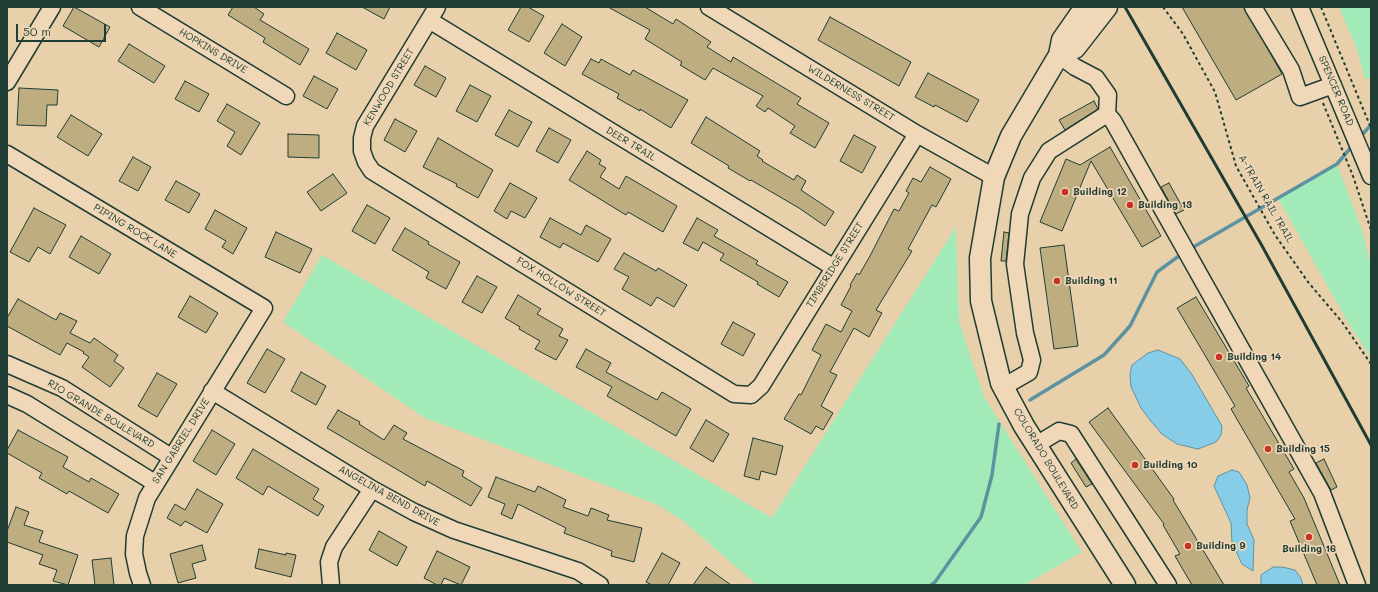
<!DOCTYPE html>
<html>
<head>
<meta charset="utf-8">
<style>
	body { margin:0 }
	#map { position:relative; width:1378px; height:592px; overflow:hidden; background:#e8d0ab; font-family:Mali,sans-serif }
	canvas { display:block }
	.frame { position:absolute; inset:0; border:8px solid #1f3d34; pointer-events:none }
	.scale { position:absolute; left:16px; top:24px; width:90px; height:18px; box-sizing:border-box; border:2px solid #1f3d34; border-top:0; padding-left:5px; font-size:12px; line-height:14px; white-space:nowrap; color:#1f3d34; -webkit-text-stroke:3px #efd7b7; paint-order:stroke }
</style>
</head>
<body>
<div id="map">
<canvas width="1378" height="592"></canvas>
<div class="frame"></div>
<div class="scale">50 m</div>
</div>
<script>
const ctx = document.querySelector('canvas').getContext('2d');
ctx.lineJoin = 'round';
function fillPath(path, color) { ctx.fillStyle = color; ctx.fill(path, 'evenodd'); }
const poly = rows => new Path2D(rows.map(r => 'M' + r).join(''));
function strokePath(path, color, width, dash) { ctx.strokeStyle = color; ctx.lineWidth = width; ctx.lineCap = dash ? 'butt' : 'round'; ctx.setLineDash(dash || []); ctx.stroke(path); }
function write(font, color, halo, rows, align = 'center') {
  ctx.font = font + ' Mali,sans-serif'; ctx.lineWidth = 3.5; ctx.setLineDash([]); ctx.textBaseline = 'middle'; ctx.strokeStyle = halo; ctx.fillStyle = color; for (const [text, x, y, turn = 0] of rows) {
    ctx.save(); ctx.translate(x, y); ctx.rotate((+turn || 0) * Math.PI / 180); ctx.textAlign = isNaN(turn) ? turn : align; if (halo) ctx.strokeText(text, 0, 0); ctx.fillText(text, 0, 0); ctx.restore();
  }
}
fillPath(poly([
	[1339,7,1371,7,1371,77,1365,79,1357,49],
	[1337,164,1362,230,1371,267,1371,357,1349,324,1278,198],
	[956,227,959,322,984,397,1082,552,1024,585,757,585,682,520,656,504,425,418,283,322,322,255,772,518]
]), '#a2ebb9');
const water = poly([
	[1158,350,1180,359,1191,373,1222,426,1221,435,1216,442,1198,449,1177,444,1162,434,1150,420,1141,408,1131,387,1130,374,1132,365,1148,353,1158,350],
	[1232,470,1239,472,1247,485,1250,498,1247,510,1247,524,1254,540,1253,571,1242,564,1232,543,1231,523,1214,486,1218,476,1232,470],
	[1273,567,1282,567,1295,570,1301,578,1303,585,1261,585,1261,575,1273,567]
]);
fillPath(water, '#87cde8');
strokePath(water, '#5d93a0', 1);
strokePath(poly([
	[1359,138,1371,125],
	[1190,249,1337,164,1353,145],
	[1030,400,1104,355,1130,326,1157,272,1183,253],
	[931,585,935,582,981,517,992,475,999,424]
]), '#5d93a0', 3.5);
const building = poly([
	[74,7,110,27,99,47,63,26,74,7],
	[233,7,254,7,264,14,260,20,309,49,300,65,263,42,265,38,228,15,233,7],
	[362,7,390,7,384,19,362,7],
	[521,7,528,7,544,16,529,42,508,30,521,7],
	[608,7,645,7,673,24,676,19,711,42,707,47,731,62,733,57,801,98,797,104,829,123,815,148,790,133,795,126,768,108,765,112,756,106,763,96,713,68,705,80,680,65,682,62,645,39,650,30,608,7],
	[1182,7,1244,7,1282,74,1236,100,1182,7],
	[830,17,911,62,899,86,818,40,830,17],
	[562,24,582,37,565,66,544,53,562,24],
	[337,33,367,50,356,70,326,53,337,33],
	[129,44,165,66,154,83,118,61,129,44],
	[591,59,599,63,601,59,630,75,633,70,688,100,671,128,640,109,640,111,617,98,619,94,582,74,591,59],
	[425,66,446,78,436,97,414,85,425,66],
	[928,73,979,100,967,122,935,105,934,107,915,97,928,73],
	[314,76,338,89,327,109,303,96,314,76],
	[185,81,209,94,199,112,175,99,185,81],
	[470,85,491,96,477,122,456,111,470,85],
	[19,88,58,90,57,105,47,105,46,126,17,125,19,88],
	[1094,101,1098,109,1065,130,1059,120,1094,101],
	[227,104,260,123,241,155,227,146,235,132,217,121,227,104],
	[509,110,532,122,518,147,495,135,509,110],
	[71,115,102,134,88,156,57,137,71,115],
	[706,117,760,151,757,156,763,160,762,161,794,180,797,175,806,181,801,190,834,212,825,226,799,208,751,180,750,181,728,168,729,166,691,143,706,117],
	[395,119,417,131,405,152,384,140,395,119],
	[549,128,571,140,558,163,536,151,549,128],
	[288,134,319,135,319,158,288,157,288,134],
	[854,135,876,147,862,173,840,161,854,135],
	[438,138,493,170,478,198,456,186,457,184,423,167,438,138],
	[1110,147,1161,236,1142,247,1091,161,1062,231,1040,222,1066,159,1080,165,1110,147],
	[587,151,601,160,599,164,606,168,600,177,619,189,626,176,677,206,663,232,628,212,626,215,569,180,587,151],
	[133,157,151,167,138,191,119,181,133,157],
	[930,167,951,179,936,207,932,205,908,249,912,251,876,310,882,313,869,337,854,328,830,372,837,375,821,406,833,413,823,430,816,426,811,434,784,419,799,394,801,395,821,355,812,350,826,324,841,332,852,311,841,305,851,286,850,285,857,273,859,275,870,256,894,209,899,211,909,193,906,191,913,178,921,182,930,167],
	[333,174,347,193,321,211,307,192,333,174],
	[176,181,200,194,189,213,165,200,176,181],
	[510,183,537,198,525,218,511,211,507,219,494,211,510,183],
	[1169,183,1184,210,1176,214,1161,187,1169,183],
	[367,205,390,218,375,244,352,231,367,205],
	[34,208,66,225,50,254,38,247,29,262,10,252,34,208],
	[215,210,247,228,233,254,222,247,226,241,205,229,215,210],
	[550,218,581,235,586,225,611,239,598,262,563,243,560,248,540,237,550,218],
	[697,218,718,230,714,236,758,261,756,264,788,282,779,297,757,284,758,282,720,260,724,254,703,242,698,251,683,243,697,218],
	[405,228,429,242,428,244,460,262,446,289,426,278,429,272,392,250,405,228],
	[276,232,312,249,300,273,265,257,276,232],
	[1004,232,1009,233,1006,261,1001,261,1004,232],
	[81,236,111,254,99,274,69,257,81,236],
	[1064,245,1078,346,1054,349,1040,248,1064,245],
	[624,253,656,271,658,268,687,285,674,307,657,297,651,306,622,289,629,277,614,269,624,253],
	[477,276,497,287,482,313,462,302,477,276],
	[518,295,541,309,537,314,563,329,559,336,568,340,556,360,535,349,540,341,519,329,520,327,505,318,518,295],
	[190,296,218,313,206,333,178,317,190,296],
	[1196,297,1249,386,1246,388,1294,469,1289,472,1304,498,1340,585,1317,585,1290,521,1295,519,1231,409,1235,406,1177,308,1196,297],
	[18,299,56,320,60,313,77,321,70,333,90,343,94,338,118,355,114,361,124,368,110,387,82,367,89,357,83,353,84,352,67,343,60,355,7,326,7,318,18,299],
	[733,322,755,334,743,356,721,344,733,322],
	[267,349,285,359,265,393,247,383,267,349],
	[586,349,611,363,606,372,657,400,662,392,691,409,676,436,607,396,612,387,576,367,586,349],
	[301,372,326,386,316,405,291,391,301,372],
	[157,373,177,384,157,417,138,406,157,373],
	[1108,408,1174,499,1173,500,1224,585,1192,585,1175,556,1180,554,1163,525,1164,524,1089,422,1108,408],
	[338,410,360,422,359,424,384,440,394,425,407,433,403,439,464,471,462,476,482,488,471,506,427,481,425,486,327,428,338,410],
	[706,420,729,434,713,462,690,448,706,420],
	[18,430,68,457,63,467,89,482,91,478,119,494,108,513,69,491,67,494,39,478,42,473,7,453,7,450,18,430],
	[212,430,235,444,216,475,193,461,212,430],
	[753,438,783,446,776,475,761,471,759,480,744,476,753,438],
	[253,449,319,489,313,499,324,506,318,516,268,486,263,495,236,478,253,449],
	[1076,459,1092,484,1086,487,1071,463,1076,459],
	[1324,459,1337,487,1331,490,1316,463,1324,459],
	[496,477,535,492,538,486,566,500,563,507,588,516,591,508,609,515,607,520,642,528,634,562,611,556,612,551,564,533,566,528,518,504,512,519,501,514,505,504,488,497,496,477],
	[197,489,223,504,207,533,185,521,181,526,167,518,175,504,185,510,197,489],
	[16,507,29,512,24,525,43,531,39,542,78,555,68,585,53,581,57,570,39,564,43,555,7,542,7,531,16,507],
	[379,531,407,547,397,566,369,550,379,531],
	[202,545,206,560,192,564,196,578,178,583,170,554,202,545],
	[259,549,286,555,286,553,296,555,291,577,255,568,259,549],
	[437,551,470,567,461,585,444,578,441,585,437,585,424,578,437,551],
	[662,553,680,563,668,585,652,585,646,582,662,553],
	[111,558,114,585,95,585,92,560,111,558],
	[706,567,731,585,693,585,706,567]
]);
fillPath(building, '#bead81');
strokePath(building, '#1f3d34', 1);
const minor = poly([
	[140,7,286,96],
	[437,7,365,126,362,138,362,151,366,162,372,171,734,394,751,395,761,386,917,134],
	[709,7,917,134,994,177],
	[1253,7,1291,70,1300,97,1333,85],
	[1300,7,1371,176],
	[429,20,833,267],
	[1059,55,1075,67,1096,78,1108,95,1107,114,1113,121,1322,493,1357,585],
	[7,82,52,7],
	[7,154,264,308,147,498,135,536,134,554,138,573,142,585],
	[7,364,62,388,171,457],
	[1003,387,1029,372,1032,360,1025,333,1015,264,1020,214,1032,178,1049,151,1107,114],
	[212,391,372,489,414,512,454,530,578,571,600,585],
	[7,395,27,404,155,483],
	[1036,445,1059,431,1071,434,1168,585],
	[331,585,329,562,334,547,372,489]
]);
const major = poly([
	[1085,7,1062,40,1059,55,1011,136,994,177,980,258,981,301,1001,383,1024,426,1125,585],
	[1059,55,1075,48,1107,7]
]);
strokePath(minor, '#1f3d34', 19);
strokePath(major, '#1f3d34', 23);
strokePath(poly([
	[1163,7,1183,34,1215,92,1236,166,1275,235,1308,282,1342,322,1371,364],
	[1321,7,1371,128],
	[1323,103,1353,176,1371,230]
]), '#1f3d34', 2, [3, 3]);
strokePath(minor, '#efd7b7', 16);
strokePath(major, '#efd7b7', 20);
strokePath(poly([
	[1125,7,1261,244,1371,445]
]), '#1f3d34', 3);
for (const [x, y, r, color] of [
	[1065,192,4,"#c8321e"],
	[1130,205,4,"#c8321e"],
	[1057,281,4,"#c8321e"],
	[1219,357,4,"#c8321e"],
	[1268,449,4,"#c8321e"],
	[1135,465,4,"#c8321e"],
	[1309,537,4,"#c8321e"],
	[1188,546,4,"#c8321e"]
]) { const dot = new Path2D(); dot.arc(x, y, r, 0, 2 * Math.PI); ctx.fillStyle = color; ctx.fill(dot); strokePath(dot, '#efd7b7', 1.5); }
write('10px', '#1f3d34', '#efd7b7', [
	["HOPKINS DRIVE",213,51,31],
	["KENWOOD STREET",389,87,-59],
	["SPENCER ROAD",1336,91,67],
	["WILDERNESS STREET",851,93,31],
	["DEER TRAIL",631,144,31],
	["A-TRAIN RAIL TRAIL",1266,199,60],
	["PIPING ROCK LANE",135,231,31],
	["TIMBERIDGE STREET",835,265,-58],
	["FOX HOLLOW STREET",561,287,32],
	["RIO GRANDE BOULEVARD",101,414,31],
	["SAN GABRIEL DRIVE",181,441,-58],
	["COLORADO BOULEVARD",1046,459,59],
	["ANGELINA BEND DRIVE",389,496,29]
]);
write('bold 10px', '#1f3d34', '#efd7b7', [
	["Building 12",1073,192],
	["Building 13",1138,205],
	["Building 11",1065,281],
	["Building 14",1227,357],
	["Building 15",1276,449],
	["Building 10",1143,465],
	["Building 9",1196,546],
	["Building 16",1309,549,"center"]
], 'left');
</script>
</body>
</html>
